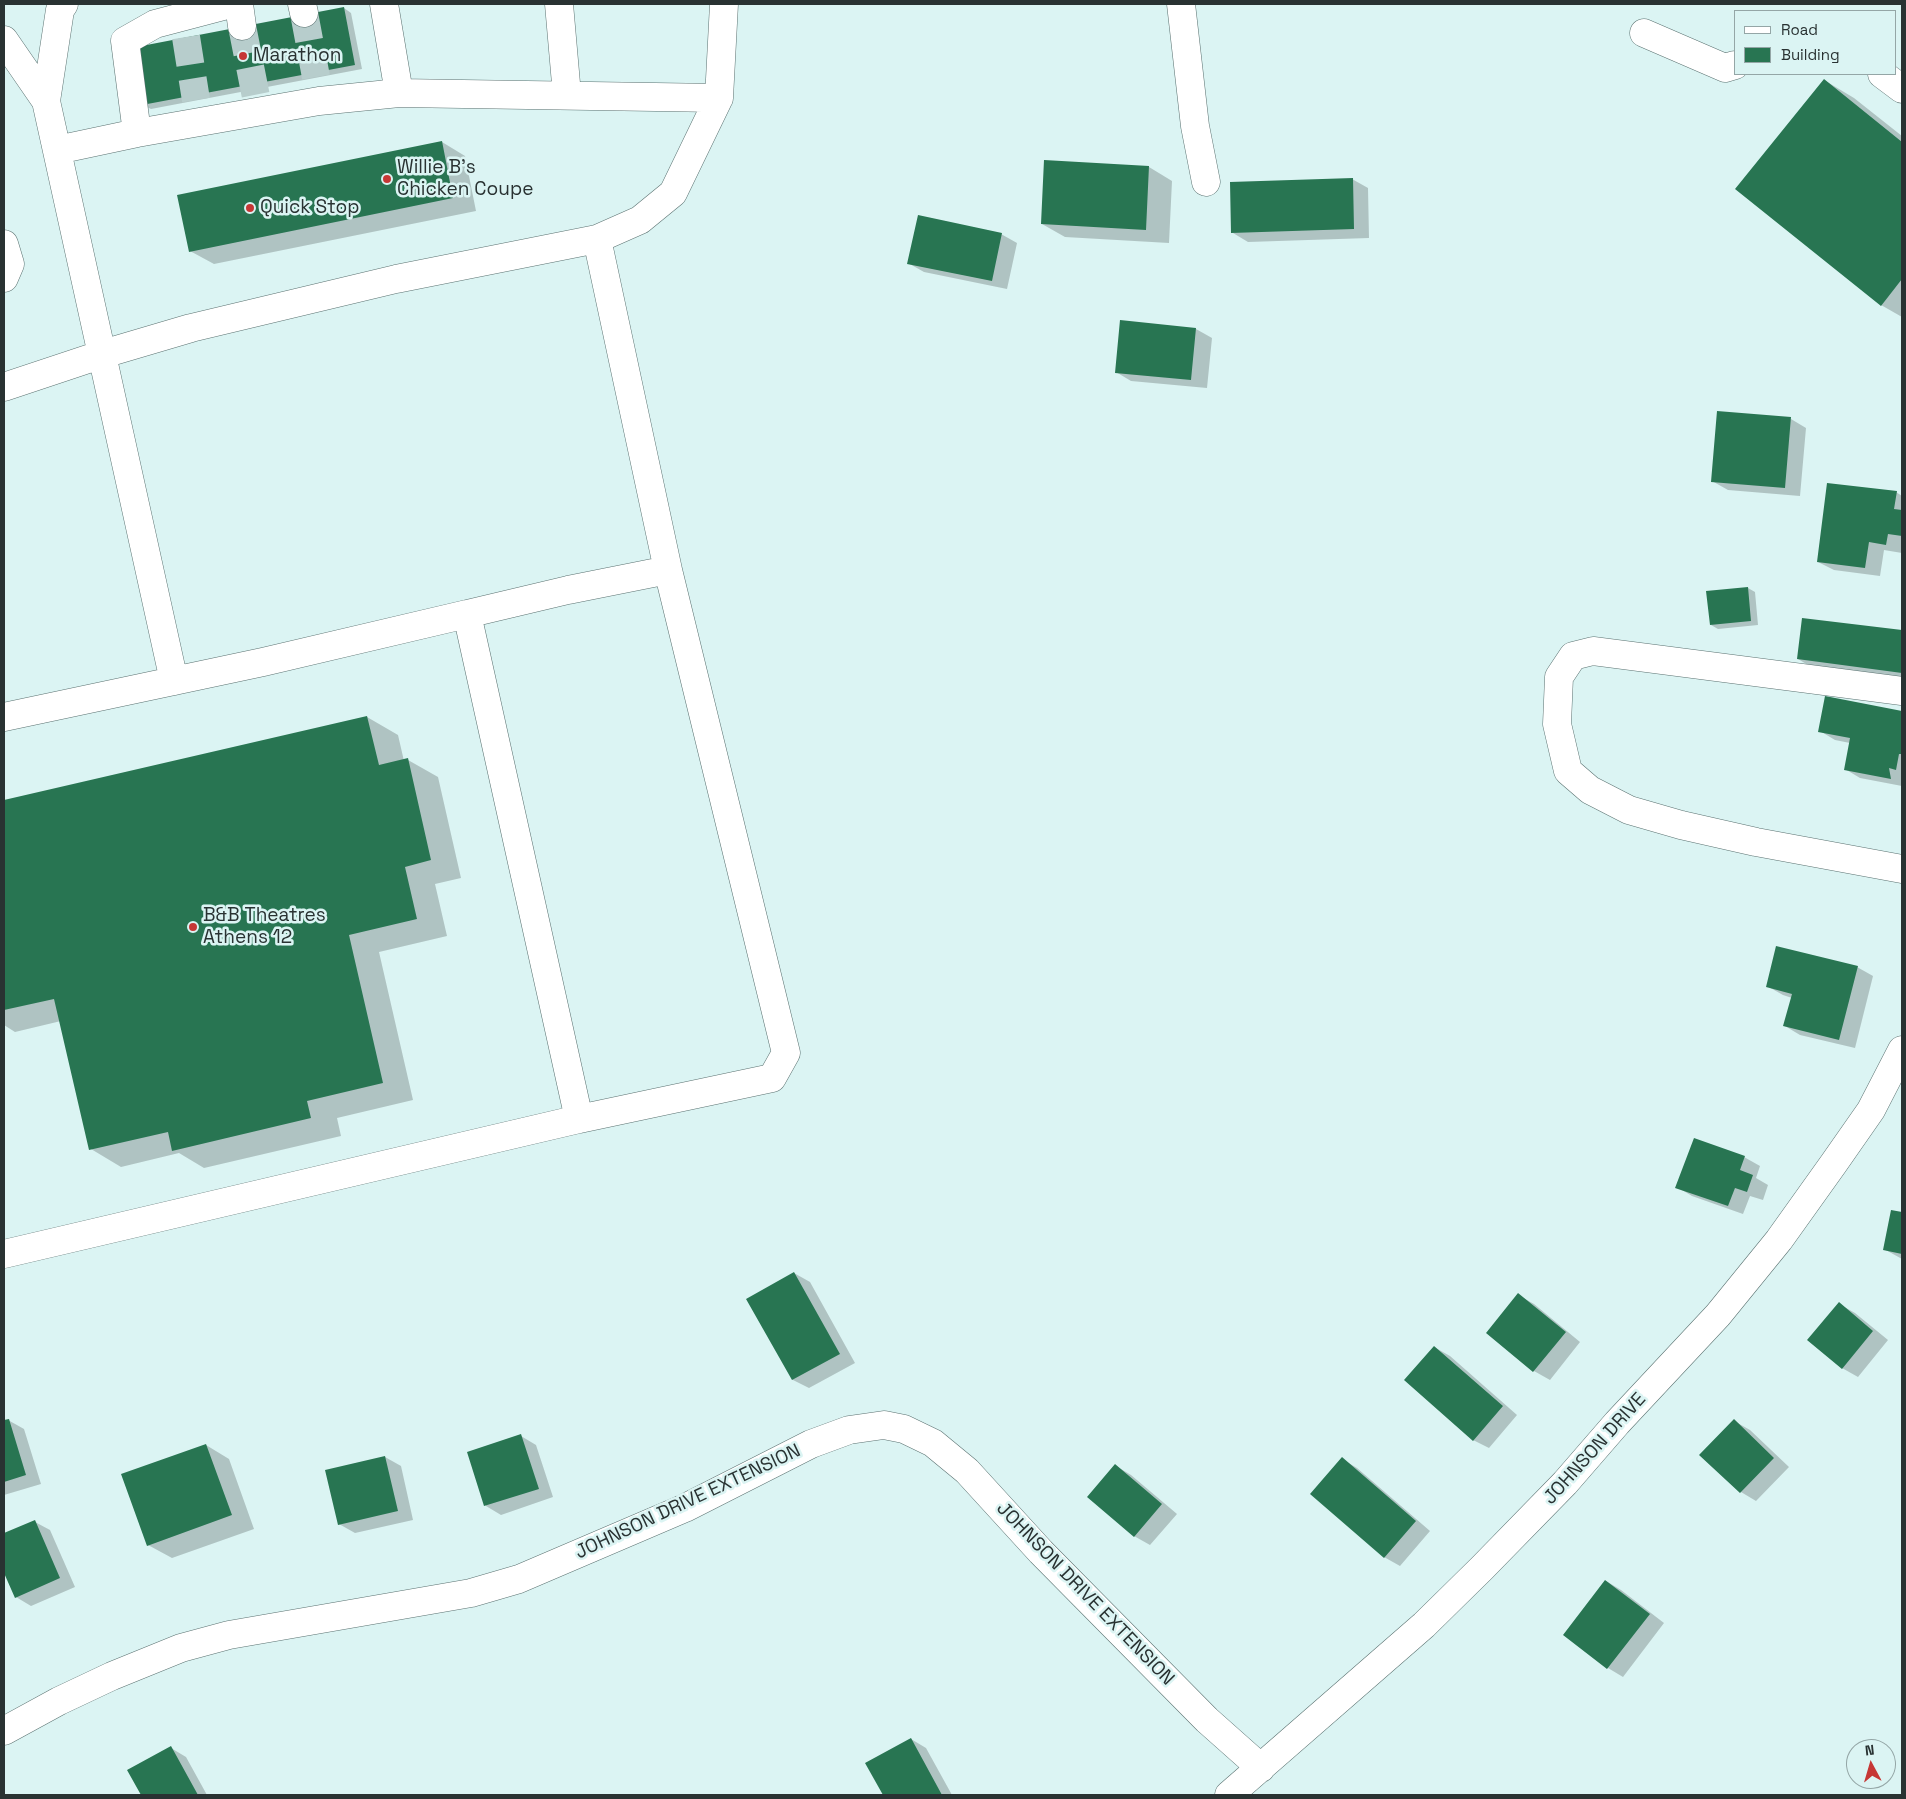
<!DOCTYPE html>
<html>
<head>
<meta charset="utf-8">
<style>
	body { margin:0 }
	#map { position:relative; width:1906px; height:1799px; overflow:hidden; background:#dbf4f3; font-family:"Space Grotesk",sans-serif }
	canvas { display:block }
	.frame { position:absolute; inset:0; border:5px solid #293232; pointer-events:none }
	.legend { position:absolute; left:1734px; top:10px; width:162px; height:65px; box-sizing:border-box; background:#dbf4f3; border:1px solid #94a6a6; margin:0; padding:6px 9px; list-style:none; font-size:15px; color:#293232 }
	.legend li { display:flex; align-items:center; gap:10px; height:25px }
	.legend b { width:25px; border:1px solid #94a6a6 }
	.north { position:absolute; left:1846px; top:1739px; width:50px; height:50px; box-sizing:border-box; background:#dbf4f3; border:1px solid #94a6a6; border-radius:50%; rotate:354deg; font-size:14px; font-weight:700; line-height:20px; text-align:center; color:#293232 }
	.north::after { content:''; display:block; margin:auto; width:18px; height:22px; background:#c63735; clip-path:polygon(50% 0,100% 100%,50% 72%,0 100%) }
</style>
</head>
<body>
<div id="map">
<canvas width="1906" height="1799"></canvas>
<div class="frame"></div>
<ul class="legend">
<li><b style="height:6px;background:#fff"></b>Road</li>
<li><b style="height:14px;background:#287552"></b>Building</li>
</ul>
<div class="north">N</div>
</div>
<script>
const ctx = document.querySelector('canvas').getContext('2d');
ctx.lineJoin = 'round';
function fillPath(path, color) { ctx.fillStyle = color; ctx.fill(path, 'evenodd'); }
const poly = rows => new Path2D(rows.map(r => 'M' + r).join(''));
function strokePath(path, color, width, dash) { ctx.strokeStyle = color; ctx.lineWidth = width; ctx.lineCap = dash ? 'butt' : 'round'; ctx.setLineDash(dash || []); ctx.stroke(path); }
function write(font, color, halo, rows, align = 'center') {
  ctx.font = font + ' "Space Grotesk",sans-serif'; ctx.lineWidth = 5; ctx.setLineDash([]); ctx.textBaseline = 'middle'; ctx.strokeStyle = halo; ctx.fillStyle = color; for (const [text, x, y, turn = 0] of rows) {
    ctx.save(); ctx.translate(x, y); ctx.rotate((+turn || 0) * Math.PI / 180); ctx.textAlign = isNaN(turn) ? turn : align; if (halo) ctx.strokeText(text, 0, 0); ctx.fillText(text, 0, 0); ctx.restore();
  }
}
fillPath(poly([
	[344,8,351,13,362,69,151,109,143,105],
	[1824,80,1854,98,1902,136,1902,317,1881,305],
	[442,142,465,156,476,211,214,264,190,251],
	[1046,161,1149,167,1172,181,1169,243,1065,237,1042,224],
	[1352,179,1368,188,1369,238,1248,242,1233,233],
	[1001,234,1017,243,1007,289,924,272,908,263],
	[1121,322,1196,329,1212,338,1207,388,1131,381,1116,372],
	[1791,419,1806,428,1800,496,1728,490,1712,481],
	[1896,492,1902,496,1902,553,1884,550,1880,576,1834,570,1818,562],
	[1748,588,1755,592,1758,625,1718,629,1711,625],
	[1803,619,1902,632,1902,679,1813,668,1798,659],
	[1826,698,1902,712,1902,786,1860,778,1845,769,1850,743,1835,740,1820,731],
	[367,717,398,735,404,761,408,760,438,777,461,878,435,884,447,936,379,952,413,1100,337,1118,341,1136,204,1168,179,1153,121,1167,91,1149,61,1021,15,1032,4,1025,4,801],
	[1857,967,1873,976,1855,1048,1800,1035,1785,1026,1792,998,1783,995,1767,986],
	[1744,1157,1760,1166,1756,1178,1768,1185,1763,1200,1750,1196,1743,1214,1692,1196,1677,1187],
	[1892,1211,1902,1213,1902,1259,1884,1249],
	[794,1273,810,1282,855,1363,809,1388,793,1380,748,1300],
	[1518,1295,1534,1304,1580,1342,1550,1380,1534,1371,1487,1333],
	[1839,1304,1855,1313,1888,1340,1858,1377,1842,1368],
	[1434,1347,1450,1356,1517,1415,1489,1448,1473,1440],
	[8,1420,24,1429,41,1484,4,1495,4,1421],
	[1734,1421,1750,1430,1789,1467,1756,1501,1741,1492],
	[521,1436,536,1445,553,1497,501,1515,486,1506,468,1453],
	[206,1445,229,1459,254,1529,172,1558,148,1545],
	[385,1457,401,1466,413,1520,355,1533,339,1524],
	[1342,1459,1357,1468,1430,1531,1400,1566,1384,1557],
	[1116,1466,1131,1475,1177,1514,1150,1545,1134,1536],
	[35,1522,50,1530,75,1587,31,1606,16,1597,4,1570,4,1535],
	[1606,1581,1621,1590,1664,1623,1623,1677,1608,1668,1565,1635],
	[911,1739,926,1748,952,1795,885,1795,867,1763],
	[171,1748,186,1757,207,1795,142,1795,128,1770]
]), '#0003');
fillPath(poly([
	[344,7,355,65,142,105,131,48],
	[1824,79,1902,142,1902,279,1881,306,1735,189],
	[442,141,453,198,189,252,177,195],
	[1044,160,1149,166,1146,230,1041,224],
	[1353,178,1354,229,1231,233,1230,182],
	[918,215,1002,233,992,281,907,264],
	[1120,320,1196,328,1191,380,1115,373],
	[1717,411,1791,417,1785,488,1711,482],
	[1827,483,1897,491,1894,509,1902,510,1902,536,1888,534,1886,545,1869,542,1865,568,1817,562],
	[1748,587,1751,621,1710,625,1706,591],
	[1802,618,1902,630,1902,673,1797,659],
	[1825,696,1902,711,1902,754,1899,754,1896,770,1889,768,1891,779,1844,770,1850,738,1818,732],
	[367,716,379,765,408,758,431,860,405,867,417,919,349,935,383,1083,307,1101,311,1118,172,1151,168,1132,89,1150,54,999,4,1010,4,800],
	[1776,946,1858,966,1839,1040,1783,1026,1792,994,1766,987],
	[1694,1138,1745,1156,1740,1170,1753,1175,1747,1192,1735,1188,1728,1206,1675,1188],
	[1891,1210,1902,1212,1902,1254,1883,1250],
	[794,1272,840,1354,792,1380,746,1299],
	[1518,1293,1566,1332,1533,1372,1486,1333],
	[1839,1302,1873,1331,1842,1369,1807,1340],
	[1434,1346,1503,1406,1473,1441,1404,1380],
	[9,1419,26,1475,4,1482,4,1420],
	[1734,1419,1774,1458,1740,1493,1699,1455],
	[521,1434,539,1489,484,1506,467,1452],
	[206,1444,232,1515,147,1546,121,1474],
	[385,1456,398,1511,338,1525,325,1470],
	[1342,1457,1416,1521,1384,1558,1310,1494],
	[1115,1464,1162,1504,1134,1537,1087,1497],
	[35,1520,60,1578,15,1598,4,1573,4,1533],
	[1605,1580,1650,1614,1607,1669,1563,1635],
	[911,1738,942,1795,883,1795,865,1763],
	[171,1746,198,1795,141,1795,127,1770]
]), '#287552');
strokePath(poly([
	[304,13,316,77],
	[242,26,259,112],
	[186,37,196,100]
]), '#b7cdcc', 28, [28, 14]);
const minor = poly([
	[64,4,60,10,46,101,174,681],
	[239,4,242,26],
	[302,4,304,13],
	[384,4,399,93],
	[559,4,567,95],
	[1181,4,1195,126,1206,182],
	[1644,33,1725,68,1735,65],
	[4,40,46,101],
	[1882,74,1902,89],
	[137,133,125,41,155,24,231,4],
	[57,150,137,133,319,101,399,93,719,98],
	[4,244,10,264,4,278],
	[4,387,103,354,191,328,396,279,597,239,640,220,673,193,719,98,724,4],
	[467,614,568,590,668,570,597,239],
	[1902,691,1593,651,1573,656,1559,677,1557,724,1568,771,1590,790,1629,810,1681,825,1756,842,1902,869],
	[4,717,263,662,467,614,579,1119,4,1254],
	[579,1119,772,1078,786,1053,668,570],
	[4,1731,59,1701,112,1676,181,1648,229,1635,471,1593,519,1579,685,1508,811,1444,849,1430,884,1425,904,1429,933,1443,967,1471,1041,1552,1207,1720,1261,1768],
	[1229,1795,1424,1625,1482,1568,1565,1483,1617,1423,1718,1315,1779,1240,1834,1163,1871,1110,1902,1050]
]);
strokePath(minor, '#5b7271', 29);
strokePath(minor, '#fff', 28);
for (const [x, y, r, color] of [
	[243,56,5,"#c63735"],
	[387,179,5,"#c63735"],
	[250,208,5,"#c63735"],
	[193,927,5,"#c63735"]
]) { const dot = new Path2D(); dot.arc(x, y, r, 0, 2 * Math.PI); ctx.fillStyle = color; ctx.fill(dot); strokePath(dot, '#dbf4f3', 2); }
write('19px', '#293232', '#dbf4f3', [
	["Marathon",253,56],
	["Willie B's",397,168],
	["Chicken Coupe",397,190],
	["Quick Stop",260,208],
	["B&B Theatres",203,916],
	["Athens 12",203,938]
], 'left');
write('19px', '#293232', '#dbf4f3', [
	["JOHNSON DRIVE",1595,1449,-48],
	["JOHNSON DRIVE EXTENSION",688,1502,-25],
	["JOHNSON DRIVE EXTENSION",1085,1594,46]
]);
</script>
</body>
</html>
